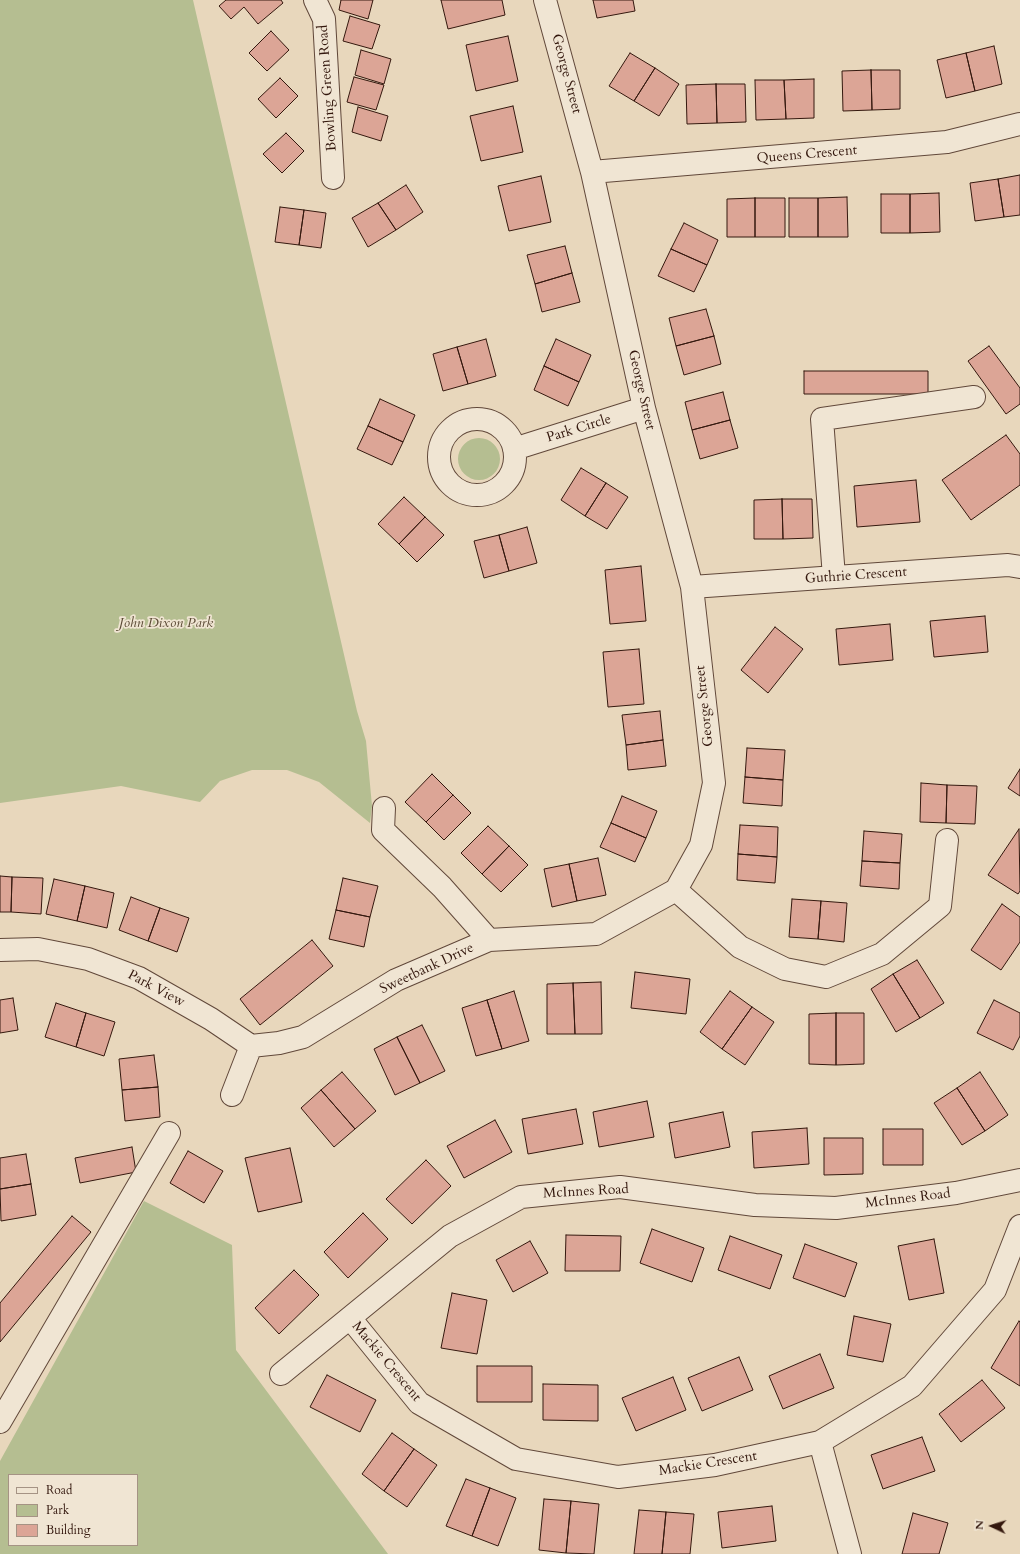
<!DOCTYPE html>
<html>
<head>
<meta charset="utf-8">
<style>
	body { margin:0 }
	#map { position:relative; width:1020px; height:1554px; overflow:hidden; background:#e8d7bc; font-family:Cardo,serif }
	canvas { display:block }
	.legend { position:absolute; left:8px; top:1474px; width:130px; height:72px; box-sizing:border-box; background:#f0e5d3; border:1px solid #a59384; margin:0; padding:5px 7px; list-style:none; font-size:12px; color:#34180e }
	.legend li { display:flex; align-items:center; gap:8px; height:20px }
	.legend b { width:20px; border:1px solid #a59384 }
	.north { position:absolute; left:972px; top:1506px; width:40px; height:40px; -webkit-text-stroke:3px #f0e5d3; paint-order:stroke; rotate:274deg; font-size:11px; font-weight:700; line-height:16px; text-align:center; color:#34180e }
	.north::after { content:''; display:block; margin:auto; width:14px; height:18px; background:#34180e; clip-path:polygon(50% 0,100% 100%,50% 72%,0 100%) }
</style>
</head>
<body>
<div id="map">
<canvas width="1020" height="1554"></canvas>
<ul class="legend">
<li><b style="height:5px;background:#f0e5d3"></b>Road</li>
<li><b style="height:11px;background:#b5be91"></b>Park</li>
<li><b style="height:11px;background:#dca596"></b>Building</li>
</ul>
<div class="north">N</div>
</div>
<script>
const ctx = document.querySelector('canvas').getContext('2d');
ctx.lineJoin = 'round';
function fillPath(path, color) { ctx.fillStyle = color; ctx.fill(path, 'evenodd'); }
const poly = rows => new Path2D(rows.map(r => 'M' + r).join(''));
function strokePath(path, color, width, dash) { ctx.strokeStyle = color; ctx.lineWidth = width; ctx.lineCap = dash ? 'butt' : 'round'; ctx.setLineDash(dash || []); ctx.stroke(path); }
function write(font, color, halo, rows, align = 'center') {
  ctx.font = font + ' Cardo,serif'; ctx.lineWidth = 3.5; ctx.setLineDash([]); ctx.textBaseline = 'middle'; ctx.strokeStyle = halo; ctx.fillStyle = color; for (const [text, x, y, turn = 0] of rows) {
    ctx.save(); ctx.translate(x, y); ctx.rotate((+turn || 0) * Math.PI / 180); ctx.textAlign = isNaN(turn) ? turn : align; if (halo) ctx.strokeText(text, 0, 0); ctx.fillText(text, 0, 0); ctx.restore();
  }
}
fillPath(poly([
	[0,0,193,0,357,711,366,741,372,806,370,823,319,782,287,770,252,770,220,781,200,802,121,786,0,803],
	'458 459a21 21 0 1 1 42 0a21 21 0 1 1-42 0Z',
	[144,1201,232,1245,236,1350,388,1554,0,1554,0,1461],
	[9,1475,137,1475,137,1545,9,1545]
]), '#b5be91');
const building = poly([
	[226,0,281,0,283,3,258,24,244,7,231,19,219,6,226,0],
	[341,0,373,0,368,19,339,10,341,0],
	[441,0,502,0,505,15,448,29,441,0],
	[593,0,633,0,635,11,597,18,593,0],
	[350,16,380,25,372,49,343,41,350,16],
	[271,31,289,50,267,71,249,53,271,31],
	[508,36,518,81,476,91,466,45,508,36],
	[994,46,1002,84,975,91,966,53,994,46],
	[361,50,391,59,384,84,355,75,361,50],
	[630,53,655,68,634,101,609,86,630,53],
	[966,53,975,91,946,98,937,60,966,53],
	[655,68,679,84,659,116,634,101,655,68],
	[871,70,900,70,900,109,872,110,871,70],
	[871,70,872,110,843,111,842,71,871,70],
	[354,77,384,85,376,110,347,102,354,77],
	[280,78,298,96,276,118,258,99,280,78],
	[814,79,814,118,786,119,784,80,814,79],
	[755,80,784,80,786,119,756,120,755,80],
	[716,84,745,84,746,122,717,123,716,84],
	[716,84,717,123,687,124,686,85,716,84],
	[513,106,523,152,481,161,470,116,513,106],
	[358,107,388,116,381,141,352,132,358,107],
	[286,133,304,151,282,173,263,154,286,133],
	[1020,175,1020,215,1004,217,998,179,1020,175],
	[541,176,551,222,509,231,498,186,541,176],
	[998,179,1004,217,975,221,970,183,998,179],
	[406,185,423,212,396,230,378,203,406,185],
	[939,193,940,232,910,233,910,194,939,193],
	[881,194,910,194,910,233,881,233,881,194],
	[847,197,848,237,818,237,818,198,847,197],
	[755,198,755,237,727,237,727,199,755,198],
	[755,198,785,198,785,237,755,237,755,198],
	[789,198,818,198,818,237,789,237,789,198],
	[378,203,396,230,368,247,352,218,378,203],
	[280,207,304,210,299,245,275,242,280,207],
	[304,210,326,213,321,248,299,245,304,210],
	[684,223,718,240,707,265,671,249,684,223],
	[565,246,572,273,535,284,527,255,565,246],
	[671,249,707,265,694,292,658,276,671,249],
	[572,273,580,302,542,312,535,284,572,273],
	[706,309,714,336,676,346,669,318,706,309],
	[714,336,721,364,684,375,676,346,714,336],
	[486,339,496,376,468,384,457,347,486,339],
	[556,339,591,355,579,382,544,366,556,339],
	[989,346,1020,388,1020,404,1006,414,968,361,989,346],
	[457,347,468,384,443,391,433,354,457,347],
	[544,366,579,382,568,406,534,390,544,366],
	[804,371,928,371,928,394,804,394,804,371],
	[723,392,730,420,692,430,685,402,723,392],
	[380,399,415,415,403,442,368,426,380,399],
	[730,420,738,448,700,459,692,430,730,420],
	[368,426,403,442,392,465,357,449,368,426],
	[1006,435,1020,454,1020,485,971,520,942,480,1006,435],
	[581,468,606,483,585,516,561,500,581,468],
	[916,480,920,522,857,527,854,486,916,480],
	[606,483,628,497,607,529,585,516,606,483],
	[404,497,425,517,399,544,378,524,404,497],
	[782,499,783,539,754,539,754,500,782,499],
	[782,499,812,499,813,538,783,539,782,499],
	[425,517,444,535,417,562,399,544,425,517],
	[527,527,537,563,509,571,499,535,527,527],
	[499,535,509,571,484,578,474,541,499,535],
	[641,566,646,621,610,624,605,570,641,566],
	[985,616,988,652,934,657,930,621,985,616],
	[890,624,893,660,839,665,836,629,890,624],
	[775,627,803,649,768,693,741,670,775,627],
	[639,649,644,704,608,707,603,652,639,649],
	[660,711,663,740,626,745,622,715,660,711],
	[663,740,666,766,628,770,626,745,663,740],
	[747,748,785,750,783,780,745,777,747,748],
	[1020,769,1020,796,1008,788,1020,769],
	[432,774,453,795,426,822,405,802,432,774],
	[745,777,783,780,782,806,743,803,745,777],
	[921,783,947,785,946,823,920,822,921,783],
	[947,785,977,786,975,824,946,823,947,785],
	[453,795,471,813,444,840,426,822,453,795],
	[622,796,657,811,646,838,611,823,622,796],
	[611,823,646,838,635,862,600,847,611,823],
	[740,825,778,827,777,857,738,854,740,825],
	[488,826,509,846,482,874,461,853,488,826],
	[1019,829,1020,891,1018,894,988,875,1019,829],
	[864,831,902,834,900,863,862,861,864,831],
	[509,846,528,865,501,892,482,874,509,846],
	[738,854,777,857,775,883,737,880,738,854],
	[598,858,606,895,577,901,569,864,598,858],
	[862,861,900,863,899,889,860,886,862,861],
	[569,864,577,901,552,907,544,869,569,864],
	[0,876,12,877,11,912,0,912,0,876],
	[12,877,43,878,41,914,11,912,12,877],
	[343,878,378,886,370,917,336,910,343,878],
	[54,879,85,886,77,921,46,914,54,879],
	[85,886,114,893,107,928,77,921,85,886],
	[131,897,160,908,148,941,119,930,131,897],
	[792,899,821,901,818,939,789,937,792,899],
	[821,901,847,903,844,942,818,939,821,901],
	[1002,904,1020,917,1020,942,1001,970,971,950,1002,904],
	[160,908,189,918,177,952,148,941,160,908],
	[336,910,370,917,364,947,329,939,336,910],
	[312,940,333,966,260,1025,240,999,312,940],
	[917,960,944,1003,920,1018,893,974,917,960],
	[635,972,690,979,686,1014,631,1008,635,972],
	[893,974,920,1018,896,1032,871,989,893,974],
	[601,982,602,1034,575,1034,573,983,601,982],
	[573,983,575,1034,547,1034,547,984,573,983],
	[514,991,529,1041,502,1049,487,1000,514,991],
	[730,991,752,1007,722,1049,700,1032,730,991],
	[13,998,18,1030,0,1033,0,1000,13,998],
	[487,1000,502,1049,476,1056,462,1008,487,1000],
	[994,1000,1020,1013,1020,1036,1013,1050,977,1033,994,1000],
	[56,1003,86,1013,76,1047,45,1037,56,1003],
	[752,1007,774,1022,745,1065,722,1049,752,1007],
	[86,1013,115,1022,104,1056,76,1047,86,1013],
	[836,1013,864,1013,864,1064,836,1065,836,1013],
	[836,1013,836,1065,809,1064,809,1014,836,1013],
	[422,1025,445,1071,420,1083,397,1037,422,1025],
	[397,1037,420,1083,395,1095,374,1049,397,1037],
	[154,1055,158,1087,122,1090,119,1059,154,1055],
	[342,1072,376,1111,355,1129,321,1090,342,1072],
	[980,1072,1008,1115,985,1131,957,1088,980,1072],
	[158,1087,160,1117,125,1121,122,1090,158,1087],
	[957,1088,985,1131,962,1145,934,1103,957,1088],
	[321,1090,355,1129,334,1147,301,1108,321,1090],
	[647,1101,654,1137,599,1147,593,1112,647,1101],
	[576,1109,583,1144,528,1154,522,1119,576,1109],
	[723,1112,730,1147,675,1158,669,1123,723,1112],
	[495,1120,512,1152,464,1178,447,1146,495,1120],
	[807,1128,809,1164,754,1168,752,1132,807,1128],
	[883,1129,923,1129,923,1165,883,1165,883,1129],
	[824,1138,863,1138,863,1174,824,1175,824,1138],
	[132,1147,136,1172,80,1183,75,1158,132,1147],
	[290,1148,302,1202,258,1212,245,1158,290,1148],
	[188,1151,223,1171,204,1203,170,1183,188,1151],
	[26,1154,31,1184,0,1189,0,1158,26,1154],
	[426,1160,451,1186,412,1224,386,1199,426,1160],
	[31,1184,36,1215,1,1221,0,1189,31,1184],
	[363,1213,388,1239,348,1278,324,1252,363,1213],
	[72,1216,91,1232,0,1342,0,1303,72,1216],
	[652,1229,704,1248,692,1282,640,1263,652,1229],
	[566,1235,621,1236,620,1271,565,1271,566,1235],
	[730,1236,782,1255,770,1289,718,1270,730,1236],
	[934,1239,944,1293,909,1300,898,1246,934,1239],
	[530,1241,548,1273,513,1292,496,1260,530,1241],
	[805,1244,857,1263,845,1297,793,1278,805,1244],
	[294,1270,319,1295,279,1334,255,1308,294,1270],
	[452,1293,487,1300,477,1354,441,1348,452,1293],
	[854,1316,891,1324,883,1362,847,1355,854,1316],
	[1019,1321,1020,1322,1020,1386,991,1368,1019,1321],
	[820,1354,834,1388,783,1409,769,1376,820,1354],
	[739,1357,753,1390,702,1411,688,1378,739,1357],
	[477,1366,532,1366,532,1402,477,1402,477,1366],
	[327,1375,376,1400,360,1432,310,1407,327,1375],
	[673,1377,686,1410,636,1431,622,1398,673,1377],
	[982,1380,1005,1408,961,1442,939,1414,982,1380],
	[543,1384,598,1385,598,1421,543,1420,543,1384],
	[392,1433,414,1449,384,1491,362,1474,392,1433],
	[922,1437,935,1471,883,1489,871,1455,922,1437],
	[414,1449,437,1465,407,1507,384,1491,414,1449],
	[466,1479,490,1488,472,1536,446,1526,466,1479],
	[490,1488,516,1498,498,1546,472,1536,490,1488],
	[544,1499,571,1501,566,1553,539,1550,544,1499],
	[571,1501,599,1504,594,1554,566,1553,571,1501],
	[772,1506,776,1541,722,1548,718,1512,772,1506],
	[639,1510,666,1512,662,1554,634,1554,639,1510],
	[666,1512,694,1514,690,1554,662,1554,666,1512],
	[913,1513,948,1523,939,1554,902,1554,913,1513]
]);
fillPath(building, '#dca596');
strokePath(building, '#34180e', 1);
const minor = poly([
	[315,0,324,19,333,178],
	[592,172,947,142,1020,124],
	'439 457a38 38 0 1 1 76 0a38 38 0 1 1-76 0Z',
	[514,449,644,408],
	[834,577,822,419,974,397],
	[692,587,1008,565,1020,567],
	[384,808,383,830,442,887,489,940],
	[676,890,740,947,785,969,826,977,882,954,940,906,947,840],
	[0,950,38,949,88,959,139,978,211,1019,251,1046,279,1043,303,1037,396,980,489,940,596,934,676,890,701,845,714,783,692,587,644,408,592,172,545,0],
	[232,1095,251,1046],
	[350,1318,419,1403,516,1459,618,1477,715,1465,820,1442,912,1386,995,1290,1020,1226],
	[281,1374,450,1236,521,1197,620,1187,755,1205,836,1208,956,1193,1020,1180],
	[0,1422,169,1133],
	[820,1442,850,1554]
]);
strokePath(minor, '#61483a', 24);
strokePath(minor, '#f0e5d3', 22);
write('14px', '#34180e', '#f0e5d3', [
	["George Street",566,74,75],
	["Bowling Green Road",328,88,-94],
	["Queens Crescent",807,155,-5],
	["George Street",641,390,77],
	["Park Circle",579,429,-17],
	["Guthrie Crescent",856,576,-4],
	["George Street",705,706,-96],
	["Sweetbank Drive",427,969,-25],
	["Park View",156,989,28],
	["McInnes Road",586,1192,-3],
	["McInnes Road",908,1199,-7],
	["Mackie Crescent",386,1362,50],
	["Mackie Crescent",708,1464,-9]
]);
write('italic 14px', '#5b4a35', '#f0e5d3', [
	["John Dixon Park",166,624]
]);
</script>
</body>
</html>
